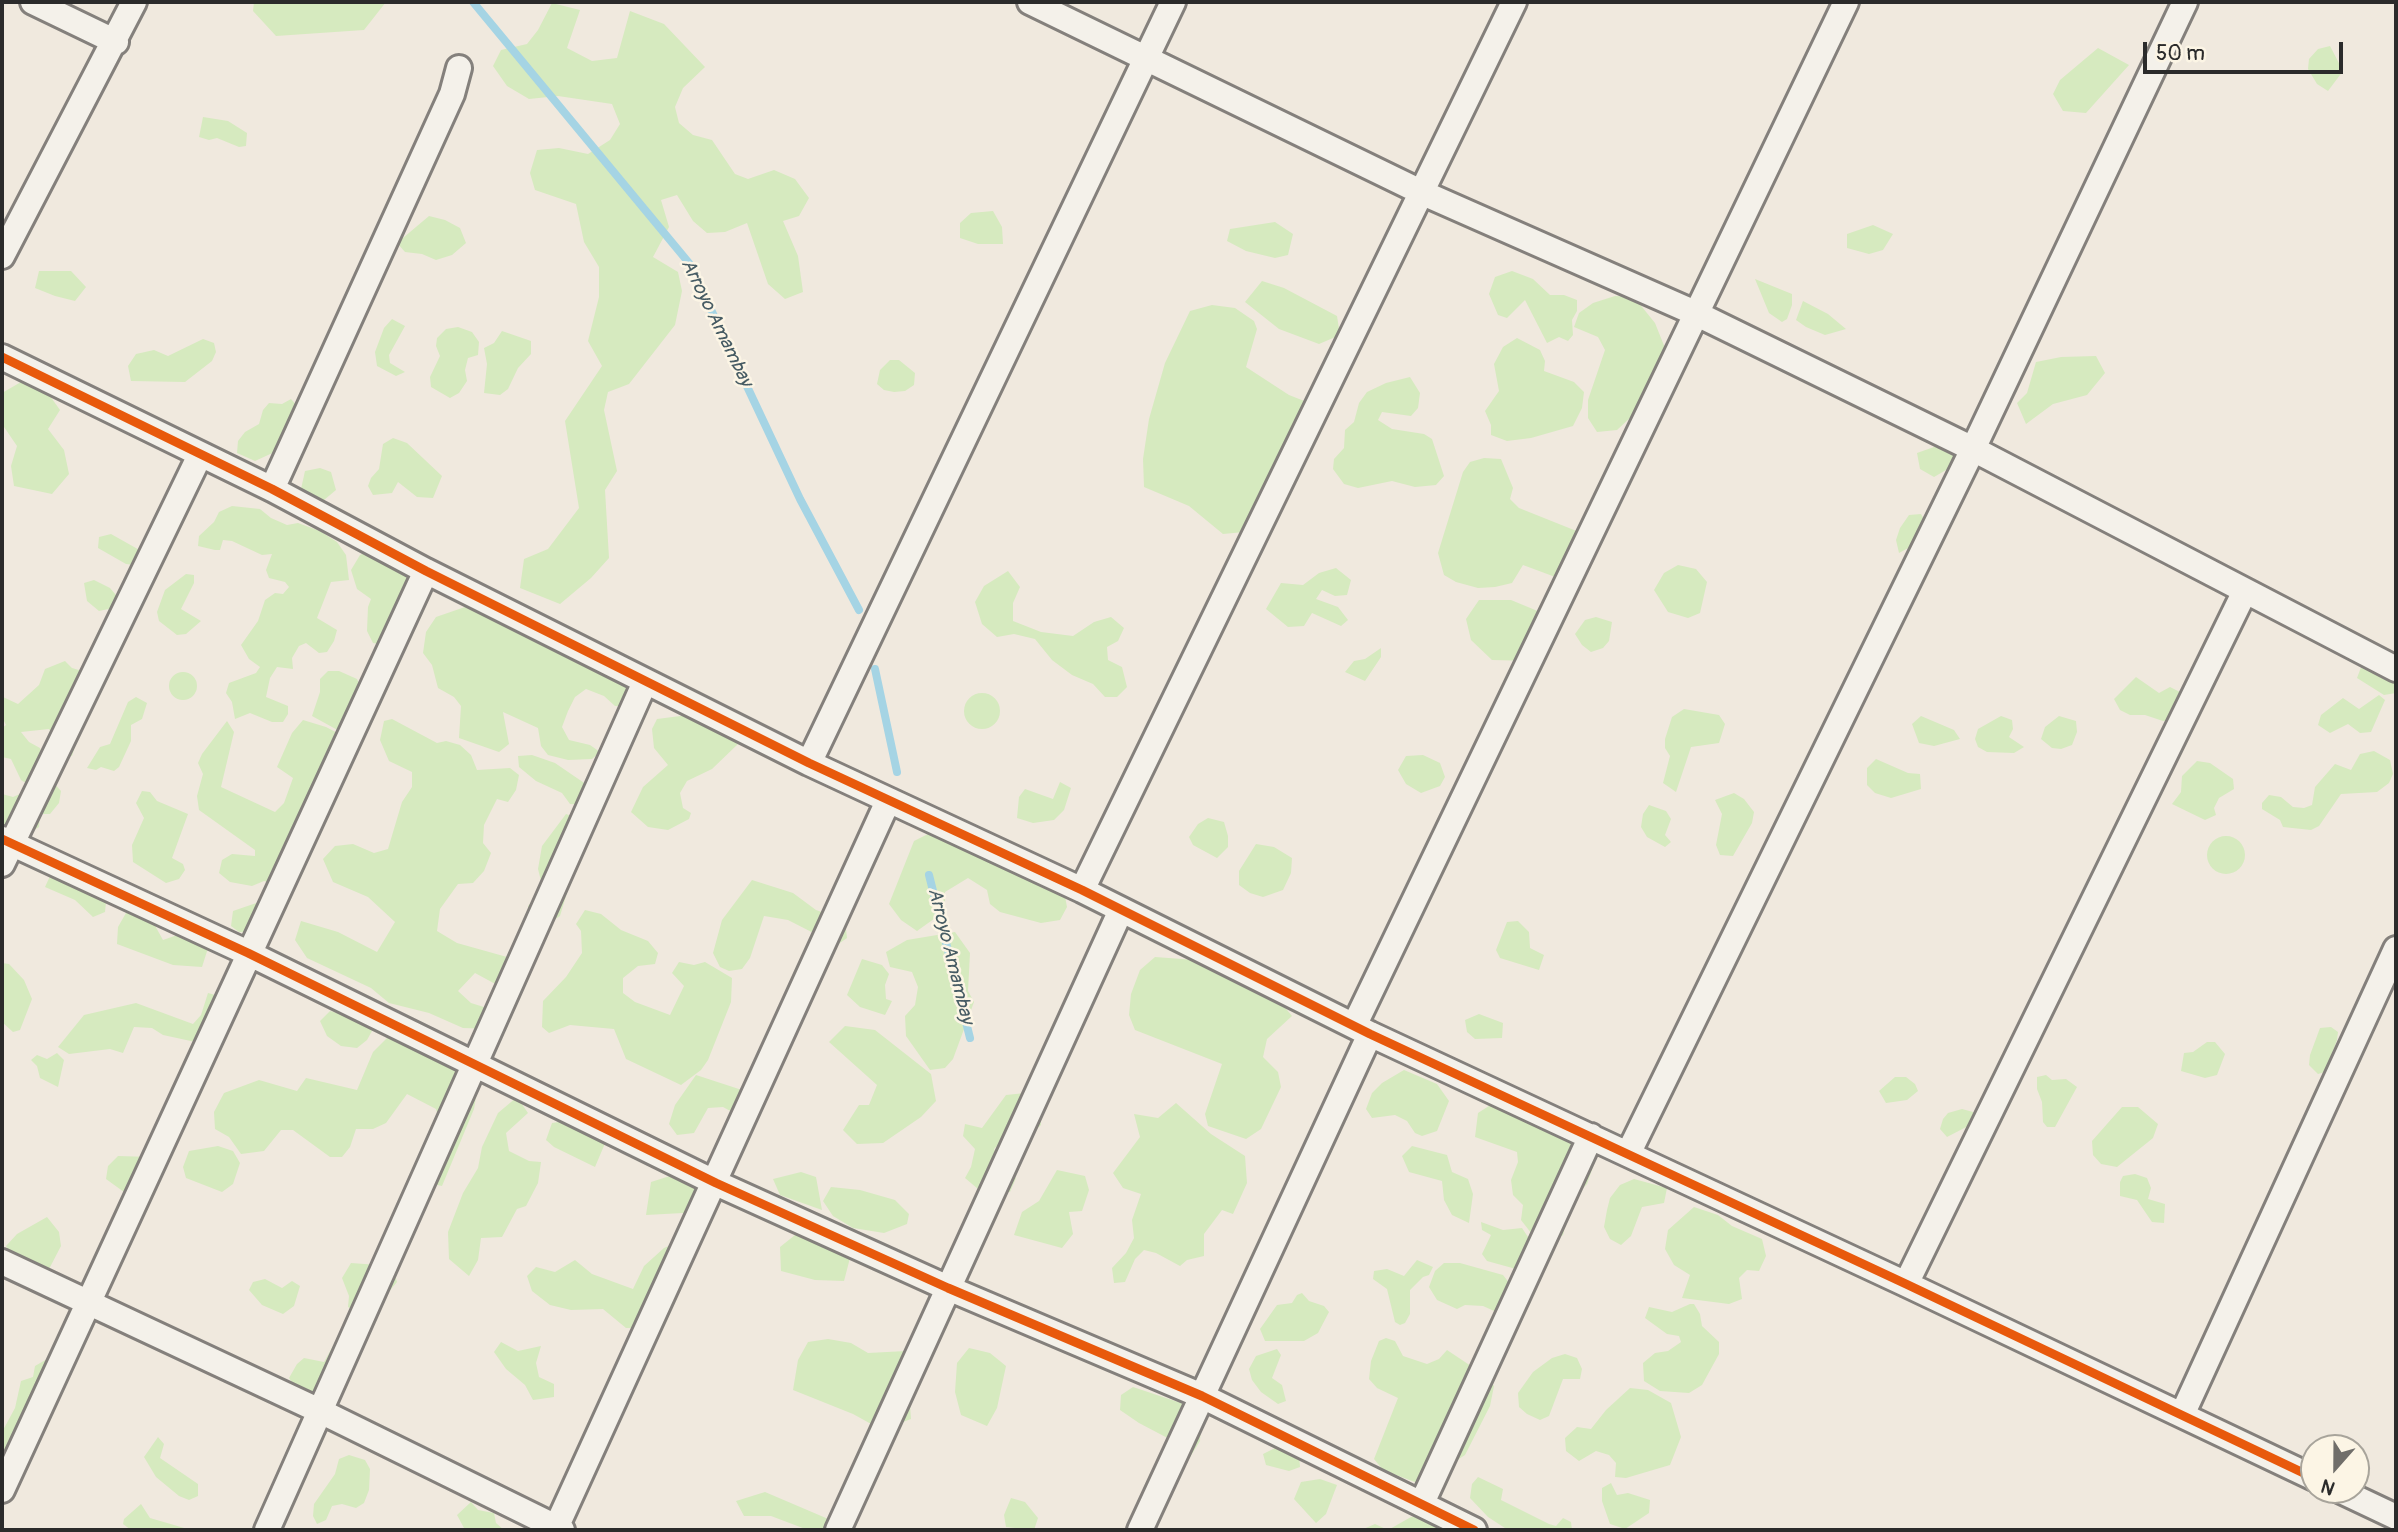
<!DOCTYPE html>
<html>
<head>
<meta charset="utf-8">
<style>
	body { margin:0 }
	#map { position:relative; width:2398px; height:1532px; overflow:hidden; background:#f0e9de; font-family:Pangolin,sans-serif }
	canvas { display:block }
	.frame { position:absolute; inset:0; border:4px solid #2b2b2b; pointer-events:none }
	.north { position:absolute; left:2300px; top:1434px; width:70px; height:70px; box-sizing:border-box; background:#fcf5e5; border:2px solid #a8a49b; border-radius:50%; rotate:201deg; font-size:19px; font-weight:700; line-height:28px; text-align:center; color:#2b2b2b }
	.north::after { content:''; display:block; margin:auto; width:24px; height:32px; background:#706e6a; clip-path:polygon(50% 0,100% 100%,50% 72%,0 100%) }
	.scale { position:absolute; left:2143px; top:42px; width:200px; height:32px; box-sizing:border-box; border:4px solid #2b2b2b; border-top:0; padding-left:9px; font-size:21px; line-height:24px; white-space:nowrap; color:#2b2b2b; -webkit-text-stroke:5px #fcf5e5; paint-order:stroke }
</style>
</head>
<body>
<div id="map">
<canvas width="2398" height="1532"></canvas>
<div class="frame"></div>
<div class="north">N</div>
<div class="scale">50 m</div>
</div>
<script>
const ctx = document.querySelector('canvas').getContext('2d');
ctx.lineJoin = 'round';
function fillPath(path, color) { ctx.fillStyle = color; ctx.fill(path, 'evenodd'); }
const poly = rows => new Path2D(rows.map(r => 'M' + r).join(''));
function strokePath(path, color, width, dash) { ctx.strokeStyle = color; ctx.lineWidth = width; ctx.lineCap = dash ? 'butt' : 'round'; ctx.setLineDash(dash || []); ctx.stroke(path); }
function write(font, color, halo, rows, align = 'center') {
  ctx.font = font + ' Pangolin,sans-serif'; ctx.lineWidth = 5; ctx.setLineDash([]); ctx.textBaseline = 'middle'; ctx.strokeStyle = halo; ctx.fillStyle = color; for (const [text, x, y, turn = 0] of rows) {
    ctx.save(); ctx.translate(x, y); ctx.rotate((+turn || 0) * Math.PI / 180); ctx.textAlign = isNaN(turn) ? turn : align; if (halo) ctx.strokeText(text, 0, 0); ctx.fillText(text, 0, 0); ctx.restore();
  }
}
fillPath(poly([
	[254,2,386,2,364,30,276,36,253,11],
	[552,3,580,10,567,48,592,61,617,58,630,11,664,24,705,67,683,88,675,107,679,123,693,135,712,140,735,174,748,179,774,170,795,179,809,198,799,216,783,221,798,256,803,292,785,299,768,284,747,223,725,232,707,233,693,221,677,195,661,200,669,227,653,257,678,272,682,291,675,325,629,384,608,392,604,410,617,471,605,490,609,558,591,578,560,604,520,588,524,559,548,549,579,508,565,421,602,366,588,341,599,297,599,267,584,242,576,204,535,190,530,173,537,150,559,148,588,154,610,140,620,124,612,104,558,96,529,99,507,86,493,66,501,50,527,44,538,30],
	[2330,46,2343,71,2328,91,2317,84,2308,69,2309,59,2318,49],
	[2098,48,2129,65,2086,113,2063,111,2053,94,2060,80],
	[203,117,228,121,247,133,246,146,239,147,217,138,209,140,199,137],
	[993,211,1002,227,1003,244,978,244,960,238,960,223,971,213],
	[429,216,445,220,460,228,466,243,452,255,436,260,422,254,405,252,397,243],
	[1275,222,1293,234,1288,255,1275,258,1246,251,1227,241,1230,229],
	[1873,225,1893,234,1883,250,1869,254,1847,248,1847,234],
	[39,271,71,271,86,287,75,301,55,296,35,288],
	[1512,271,1533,279,1550,295,1564,295,1577,300,1577,311,1572,320,1573,335,1568,341,1559,337,1547,343,1525,300,1507,318,1498,315,1489,294,1495,277],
	[1755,279,1792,294,1792,305,1787,319,1782,322,1769,313],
	[1262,281,1284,288,1337,316,1340,335,1319,344,1279,329,1245,302],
	[1615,296,1634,297,1655,323,1671,363,1645,404,1617,430,1597,432,1588,418,1588,400,1605,350,1598,337,1574,327,1579,313,1593,303],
	[1803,301,1828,314,1846,329,1825,335,1806,327,1796,320],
	[1212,305,1235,308,1254,321,1257,329,1246,367,1289,395,1317,406,1244,532,1223,534,1189,506,1144,487,1143,459,1149,419,1165,363,1190,311],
	[392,319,405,326,389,355,390,363,405,372,396,376,377,366,375,352,384,328],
	[458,327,472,332,479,342,478,355,468,358,465,370,467,381,459,393,450,398,431,387,430,377,440,356,436,346,437,338,446,329],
	[502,331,531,341,531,354,518,368,508,389,500,395,484,393,487,364,484,348,494,343],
	[1517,338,1540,350,1545,361,1544,371,1574,382,1584,392,1582,408,1573,426,1531,438,1507,441,1491,435,1491,425,1485,411,1499,391,1494,364,1503,347],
	[203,339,214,343,216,352,212,361,185,382,131,381,128,366,136,354,154,350,168,356],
	[2096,356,2105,373,2087,395,2053,404,2026,424,2017,403,2027,393,2036,362,2061,357],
	[890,360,899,360,915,373,914,385,905,391,894,392,884,390,877,384,880,370],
	[1410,377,1420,393,1418,408,1411,416,1382,412,1378,420,1392,429,1424,434,1432,439,1444,476,1436,485,1415,487,1392,481,1358,488,1344,484,1333,469,1334,459,1344,448,1345,430,1354,422,1359,403,1367,392,1386,383],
	[21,382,50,396,60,410,48,429,64,450,69,474,52,494,14,486,11,466,17,446,2,424,2,393],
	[291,399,298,407,279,450,255,461,237,453,238,441,245,432,259,424,263,410,269,403,282,404],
	[393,438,407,443,442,476,433,498,417,497,398,482,392,493,373,495,368,486,371,478,379,469,383,444],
	[1934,447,1945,447,1954,456,1953,466,1934,477,1920,469,1917,453],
	[1484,458,1501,459,1513,488,1510,499,1519,508,1589,536,1566,581,1523,565,1512,583,1495,587,1478,588,1456,582,1444,575,1438,553,1463,472,1470,462],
	[320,468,331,472,336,490,324,500,301,489,305,471],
	[232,506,260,509,271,518,287,525,298,523,320,531,337,542,346,555,349,580,331,582,317,618,337,630,334,641,327,652,319,653,306,643,299,646,292,658,293,669,277,667,270,678,266,697,288,706,288,714,283,722,272,722,250,713,235,719,232,702,226,693,229,683,256,673,260,667,249,659,241,645,258,621,265,600,275,593,283,594,289,587,285,582,269,578,266,570,272,554,262,555,232,541,223,540,220,550,215,550,198,546,199,536,214,522,219,512],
	[1921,514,1927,525,1921,541,1899,553,1896,540,1900,528,1909,515],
	[111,534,143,552,143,566,126,564,98,548,99,537],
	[367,552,406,572,413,584,383,645,373,643,367,631,368,607,371,599,357,589,351,570,360,555],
	[1678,565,1696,569,1707,582,1700,613,1688,618,1668,612,1654,590,1664,573],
	[1336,568,1351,580,1347,595,1335,596,1322,590,1316,599,1338,607,1348,620,1341,626,1312,613,1304,626,1288,627,1266,609,1281,583,1303,585,1319,573],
	[1008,571,1020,587,1013,603,1013,621,1041,632,1073,636,1094,622,1111,617,1124,628,1118,641,1107,647,1108,660,1122,667,1127,687,1117,697,1105,697,1093,684,1072,675,1052,660,1035,639,1014,634,997,637,982,624,975,602,984,586],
	[186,574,194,575,194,583,181,609,201,621,186,634,177,635,159,621,157,612,165,590],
	[94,580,110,588,121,601,113,608,99,611,87,601,84,583],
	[1479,600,1511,600,1540,612,1533,661,1492,660,1471,640,1466,619],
	[465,607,495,608,635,678,632,706,615,706,604,696,586,689,575,697,568,711,562,727,569,740,590,745,600,752,592,759,568,760,548,755,541,746,538,728,503,712,509,744,499,752,459,738,461,706,454,697,438,688,432,665,423,653,426,632,436,617],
	[1596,617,1612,622,1609,641,1603,648,1591,652,1582,645,1575,634,1585,620],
	[1381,648,1381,657,1365,681,1345,672,1354,661,1365,659],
	[2366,654,2396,663,2396,693,2384,695,2357,678],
	[65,661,72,668,96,675,72,756,63,755,49,729,21,732,29,742,40,748,45,764,32,787,21,780,11,759,2,757,2,728,6,725,2,717,3,697,18,704,39,685,45,669],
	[328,671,339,671,357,679,364,694,343,733,312,716,320,692,320,679],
	'169 686a14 14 0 1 1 28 0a14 14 0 1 1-28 0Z',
	[2136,677,2159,693,2170,687,2182,693,2181,721,2163,721,2145,715,2130,715,2120,710,2114,699],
	'964 711a18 18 0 1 1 36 0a18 18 0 1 1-36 0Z',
	[2379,695,2385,700,2371,732,2360,733,2348,724,2330,733,2318,725,2321,715,2343,698,2359,709],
	[136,697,147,703,142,719,131,725,131,741,119,767,114,771,101,767,96,770,87,768,100,747,110,744,128,702],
	[1684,709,1719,715,1725,724,1719,743,1691,747,1676,792,1663,783,1670,756,1665,748,1665,739,1672,717],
	[696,714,738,744,712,769,687,781,680,793,683,808,691,813,689,819,668,830,648,827,631,812,643,787,668,765,654,748,652,729,657,719],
	[1921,716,1954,730,1960,739,1934,746,1919,743,1912,724],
	[2001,716,2012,720,2013,729,2009,737,2024,747,2014,753,1987,752,1978,747,1975,739,1978,729],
	[2059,716,2076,721,2077,732,2072,745,2061,749,2052,748,2041,739,2045,727],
	[392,719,437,743,446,741,460,745,471,755,477,770,510,768,519,775,516,790,508,802,497,799,484,825,483,843,491,853,484,871,473,883,458,884,440,909,437,931,457,943,507,957,521,973,499,986,475,973,458,991,471,1003,487,1008,494,1029,463,1028,429,1013,389,1003,371,988,307,958,295,940,301,921,338,932,377,952,395,922,368,897,333,882,323,859,335,846,353,844,374,853,388,849,402,802,412,787,412,772,389,761,380,740,384,721],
	[303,720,326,727,345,737,280,886,264,881,252,886,230,882,219,873,222,860,232,854,255,856,255,850,199,810,197,796,203,774,198,763,202,754,227,721,234,732,221,787,275,812,284,803,293,778,277,767,292,733],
	[2374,751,2390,760,2393,774,2389,783,2377,792,2341,794,2319,826,2311,830,2283,827,2280,820,2262,809,2262,803,2269,795,2281,797,2293,807,2304,808,2312,805,2315,787,2335,764,2351,770,2360,754],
	[532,755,555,763,593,789,583,805,570,804,562,793,536,781,519,767,518,756],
	[1423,755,1440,763,1445,777,1440,786,1421,793,1406,784,1398,770,1406,756],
	[1876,759,1908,773,1920,774,1921,789,1891,798,1875,793,1867,785,1867,768],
	[2197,761,2210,763,2233,779,2234,789,2219,798,2214,808,2216,815,2205,820,2172,804,2181,792,2182,776],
	[51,780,61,791,59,803,50,814,40,814,39,827,23,837,2,829,2,794,13,797],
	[1060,782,1071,788,1064,810,1054,820,1033,823,1017,818,1019,797,1025,789,1053,799],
	[142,791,150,792,157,801,188,814,172,858,183,864,185,870,179,879,166,883,133,862,132,845,144,818,136,803],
	[1734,793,1744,799,1754,812,1752,823,1733,856,1720,855,1716,845,1722,814,1715,800],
	[1649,805,1666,811,1671,819,1665,835,1671,842,1665,847,1647,837,1641,827,1643,814],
	[566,814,574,817,574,869,560,916,541,928,528,916,528,906,543,889,538,869,542,846],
	[1208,818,1224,822,1228,836,1228,847,1217,858,1193,845,1189,837,1198,824],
	[930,833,1064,891,1067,907,1060,920,1041,923,1000,912,990,904,987,890,968,878,945,892,945,911,917,931,901,920,889,904,914,841],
	'2207 855a19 19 0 1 1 38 0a19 19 0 1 1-38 0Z',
	[1256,844,1274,847,1292,858,1291,873,1283,890,1263,897,1250,893,1239,885,1239,871],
	[51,874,95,892,106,902,105,912,93,917,75,900,45,887],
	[752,880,793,893,816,910,845,920,847,938,837,945,788,920,764,916,750,958,742,969,729,971,720,967,713,953,722,920],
	[265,900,277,910,278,925,272,933,239,932,231,926,233,911],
	[585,910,601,914,621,930,648,941,658,953,655,964,638,966,623,978,623,993,635,1002,670,1015,684,986,672,973,679,962,694,965,705,962,732,978,731,1002,708,1060,701,1070,681,1085,626,1059,614,1029,570,1025,549,1033,542,1027,543,1001,566,977,582,953,581,931,576,924],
	[126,913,140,915,153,922,163,940,183,933,209,945,202,967,173,965,117,944,118,927],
	[1518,921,1529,932,1530,948,1544,955,1539,970,1500,958,1496,950,1507,922],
	[955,932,970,953,968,991,974,1002,953,1059,945,1068,930,1070,906,1036,905,1016,915,1005,918,987,912,972,890,967,886,952,907,940],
	[1155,957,1223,962,1273,993,1292,1016,1267,1039,1263,1057,1278,1072,1281,1087,1261,1129,1246,1139,1208,1126,1205,1114,1222,1064,1135,1030,1129,1015,1131,994,1140,970],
	[862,959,882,965,889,974,885,985,886,999,892,1001,885,1015,860,1007,847,995],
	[2,963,9,964,24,980,32,999,20,1030,13,1032,2,1022],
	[208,993,230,999,200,1043,163,1035,152,1028,134,1027,123,1053,110,1049,69,1054,58,1047,84,1015,136,1003,193,1024,201,1015],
	[330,1011,367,1021,372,1031,367,1040,357,1048,341,1046,327,1036,320,1021],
	[1479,1014,1503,1023,1502,1038,1475,1039,1467,1032,1465,1020],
	[776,1022,799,1025,758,1114,734,1113,723,1107,708,1108,694,1133,677,1135,669,1124,675,1105,696,1075,745,1091,771,1053,766,1039],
	[845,1026,875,1030,931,1074,936,1101,921,1117,883,1143,857,1144,843,1130,859,1105,869,1105,877,1085,829,1042],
	[2331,1027,2338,1032,2337,1040,2325,1072,2318,1074,2309,1065,2310,1055,2320,1028],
	[393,1032,444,1053,478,1085,474,1109,442,1186,423,1182,440,1122,436,1109,407,1094,386,1123,373,1129,356,1129,350,1147,342,1157,330,1157,293,1130,281,1130,264,1151,241,1154,229,1137,215,1129,214,1112,224,1093,259,1080,297,1091,306,1078,357,1090,373,1052],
	[2207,1042,2215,1042,2225,1054,2217,1075,2205,1078,2181,1071,2184,1053,2193,1052],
	[57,1053,64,1060,58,1087,40,1078,37,1066,31,1060,37,1055,47,1059],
	[1404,1070,1437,1084,1449,1101,1437,1131,1422,1136,1415,1133,1407,1121,1395,1115,1372,1118,1366,1109,1372,1093,1382,1083],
	[2046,1075,2052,1080,2066,1079,2077,1087,2055,1127,2047,1127,2043,1122,2042,1102,2037,1089,2037,1077],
	[1895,1077,1906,1077,1915,1084,1918,1091,1907,1100,1886,1103,1879,1091],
	[1025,1093,1039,1103,1041,1125,1028,1137,1004,1139,994,1149,1003,1167,1016,1178,1010,1192,978,1189,965,1178,971,1167,975,1149,963,1136,965,1124,982,1128,1006,1095],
	[517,1097,528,1113,506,1133,509,1151,529,1161,541,1162,538,1183,526,1206,517,1209,502,1237,481,1238,478,1260,469,1276,449,1259,448,1232,463,1193,478,1168,482,1147,498,1113],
	[1176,1103,1211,1134,1245,1156,1247,1183,1233,1214,1222,1210,1204,1234,1204,1256,1187,1260,1180,1266,1156,1253,1144,1250,1135,1259,1125,1282,1114,1283,1112,1268,1126,1253,1134,1238,1132,1220,1141,1194,1123,1188,1113,1173,1140,1137,1134,1114,1158,1118],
	[1492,1104,1588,1147,1595,1161,1587,1184,1571,1201,1563,1235,1552,1243,1535,1238,1521,1220,1523,1205,1513,1195,1511,1180,1518,1162,1517,1152,1475,1137,1478,1113],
	[2122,1107,2138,1107,2158,1124,2153,1138,2117,1167,2101,1164,2093,1155,2092,1141],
	[1962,1109,1973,1112,1974,1123,1947,1137,1940,1129,1943,1119,1948,1113],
	[572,1120,606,1141,595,1167,554,1147,546,1140,552,1123],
	[218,1146,233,1151,240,1163,233,1184,222,1192,186,1178,183,1167,189,1151],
	[1412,1146,1447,1155,1452,1172,1468,1179,1473,1194,1469,1223,1452,1215,1444,1200,1442,1181,1409,1172,1402,1156],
	[118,1156,151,1157,135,1200,106,1179,108,1166],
	[1057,1170,1085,1176,1089,1190,1082,1211,1069,1212,1073,1234,1062,1248,1014,1235,1022,1212,1039,1201],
	[801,1172,816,1177,822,1210,780,1195,773,1179],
	[2135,1174,2147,1178,2151,1188,2148,1199,2165,1204,2164,1223,2152,1222,2137,1200,2120,1196,2120,1182,2123,1176],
	[673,1175,717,1198,670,1311,657,1322,641,1328,626,1328,603,1309,571,1310,550,1305,532,1291,527,1276,536,1267,555,1272,575,1260,592,1274,633,1289,644,1266,664,1248,676,1243,683,1227,683,1213,646,1215,651,1182],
	[1634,1179,1667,1188,1664,1203,1642,1207,1631,1236,1621,1245,1610,1239,1604,1227,1607,1210,1610,1198,1620,1185],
	[831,1187,860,1190,895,1200,909,1214,907,1224,884,1233,853,1228,833,1216,823,1201],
	[1694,1207,1718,1215,1732,1226,1762,1239,1766,1256,1759,1271,1747,1270,1739,1278,1742,1299,1729,1304,1682,1298,1690,1275,1674,1265,1665,1249,1668,1230],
	[47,1217,59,1232,61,1246,48,1271,14,1260,6,1246,17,1234],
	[1481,1222,1503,1230,1522,1228,1530,1240,1530,1247,1522,1254,1516,1269,1487,1261,1482,1254,1491,1235,1482,1230],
	[795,1235,826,1236,850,1258,844,1281,815,1280,781,1271,780,1247],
	[1417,1260,1433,1267,1429,1275,1423,1277,1410,1290,1410,1314,1405,1323,1400,1325,1395,1322,1387,1289,1373,1279,1374,1271,1387,1269,1404,1276],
	[351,1263,392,1266,397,1282,368,1317,348,1307,349,1296,342,1278],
	[1444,1263,1460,1263,1503,1275,1514,1289,1512,1319,1483,1306,1465,1305,1457,1309,1437,1300,1429,1287,1435,1271],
	[265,1279,282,1288,292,1281,300,1286,294,1306,283,1314,262,1305,249,1290,253,1282],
	[1302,1293,1309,1301,1324,1306,1329,1312,1318,1333,1304,1341,1265,1341,1260,1329,1277,1305,1292,1303,1297,1295],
	[1690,1304,1694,1304,1700,1314,1702,1326,1719,1342,1719,1354,1702,1385,1689,1393,1660,1391,1644,1381,1643,1363,1655,1353,1668,1351,1681,1342,1679,1336,1667,1334,1645,1318,1649,1307,1672,1312],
	[1386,1338,1395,1341,1403,1356,1427,1364,1439,1359,1447,1350,1483,1374,1494,1386,1490,1406,1465,1455,1420,1484,1383,1470,1374,1459,1398,1398,1377,1388,1369,1379,1371,1361,1379,1341],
	[344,1339,355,1345,355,1364,334,1369,326,1382,312,1393,296,1388,289,1378,297,1364,304,1358,324,1362,333,1346],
	[828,1339,851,1343,868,1353,906,1351,911,1419,882,1430,853,1414,793,1390,798,1360,808,1342],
	[501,1342,518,1351,541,1346,536,1363,539,1377,554,1384,554,1397,533,1400,525,1385,506,1369,494,1352],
	[969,1348,990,1353,1006,1366,997,1408,987,1426,961,1415,955,1392,957,1363],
	[1277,1349,1281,1355,1272,1378,1282,1385,1286,1401,1278,1404,1261,1392,1252,1380,1249,1369,1256,1356],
	[1565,1354,1577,1358,1582,1369,1580,1379,1563,1379,1549,1416,1540,1420,1527,1414,1519,1407,1518,1393,1533,1372,1552,1358],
	[47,1359,54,1367,17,1454,2,1453,2,1432,15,1408,21,1381,33,1377,35,1366],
	[1133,1387,1181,1403,1197,1412,1201,1424,1200,1441,1187,1462,1172,1460,1177,1443,1139,1423,1120,1410,1121,1395],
	[1630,1388,1648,1390,1671,1403,1681,1437,1670,1465,1626,1478,1615,1477,1616,1463,1609,1455,1596,1451,1579,1461,1566,1451,1565,1438,1577,1427,1591,1429,1606,1410],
	[158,1437,164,1444,160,1458,198,1484,198,1496,189,1500,179,1496,156,1477,144,1457],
	[1293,1445,1299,1455,1300,1467,1289,1471,1266,1465,1263,1454,1277,1447],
	[349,1455,365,1460,370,1469,369,1490,364,1503,356,1508,342,1504,332,1506,326,1520,317,1524,313,1516,314,1504,335,1474,339,1459],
	[1478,1477,1503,1489,1501,1500,1549,1524,1556,1526,1563,1518,1571,1522,1572,1530,1508,1530,1488,1517,1470,1498,1472,1484],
	[1320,1479,1337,1485,1326,1514,1316,1523,1294,1499,1301,1482],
	[1611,1483,1617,1495,1628,1493,1650,1500,1649,1513,1625,1529,1610,1524,1602,1501,1602,1488],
	[765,1492,833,1521,846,1514,856,1522,852,1530,808,1530,771,1516,744,1516,736,1501],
	[1011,1498,1025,1502,1038,1518,1034,1530,1006,1527,1004,1515],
	[471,1502,478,1510,494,1513,496,1523,504,1530,464,1528,457,1515],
	[141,1504,150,1518,191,1530,131,1530,123,1524,124,1519],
	[1430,1515,1452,1530,1361,1530,1375,1524,1388,1530,1411,1517]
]), '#d6eabf');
strokePath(poly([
	[473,2,689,263,800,499,859,610],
	[875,669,897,772],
	[929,875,970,1038]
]), '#a5d4e4', 8);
const minor = poly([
	[33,2,116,42],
	[1030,2,1423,193,1695,313,1973,449,2396,669],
	[2,256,134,2],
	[2,357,272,489,426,571,809,763,1082,890,1370,1034,1906,1284,2314,1478],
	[272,489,452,94,459,68],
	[809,763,1173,2],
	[2,839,248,953,716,1183,948,1288,1202,1396,1474,1530],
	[2,864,200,455],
	[1082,890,1514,2],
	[1355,1024,1846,2],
	[1628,1154,1973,449,2185,2],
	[2,1262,322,1412,562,1530],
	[1906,1284,2245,591],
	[2182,1415,2396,949],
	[2,1490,426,571],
	[2339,1490,2396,1517],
	[1422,1503,1591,1136],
	[267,1530,645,682],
	[555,1530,888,801],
	[838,1530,1121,910],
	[1140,1530,1370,1034]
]);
strokePath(minor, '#84807c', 30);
strokePath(minor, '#f4f1ea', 24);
strokePath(poly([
	[2,357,272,489,426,571,809,763,1082,890,1370,1034,1906,1284,2314,1478],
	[2,839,248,953,716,1183,948,1288,1202,1396,1474,1530]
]), '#e8590c', 9);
write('italic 19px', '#465b63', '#fcf5e5', [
	["Arroyo Amambay",716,323,64],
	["Arroyo Amambay",950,956,76]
]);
</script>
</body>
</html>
